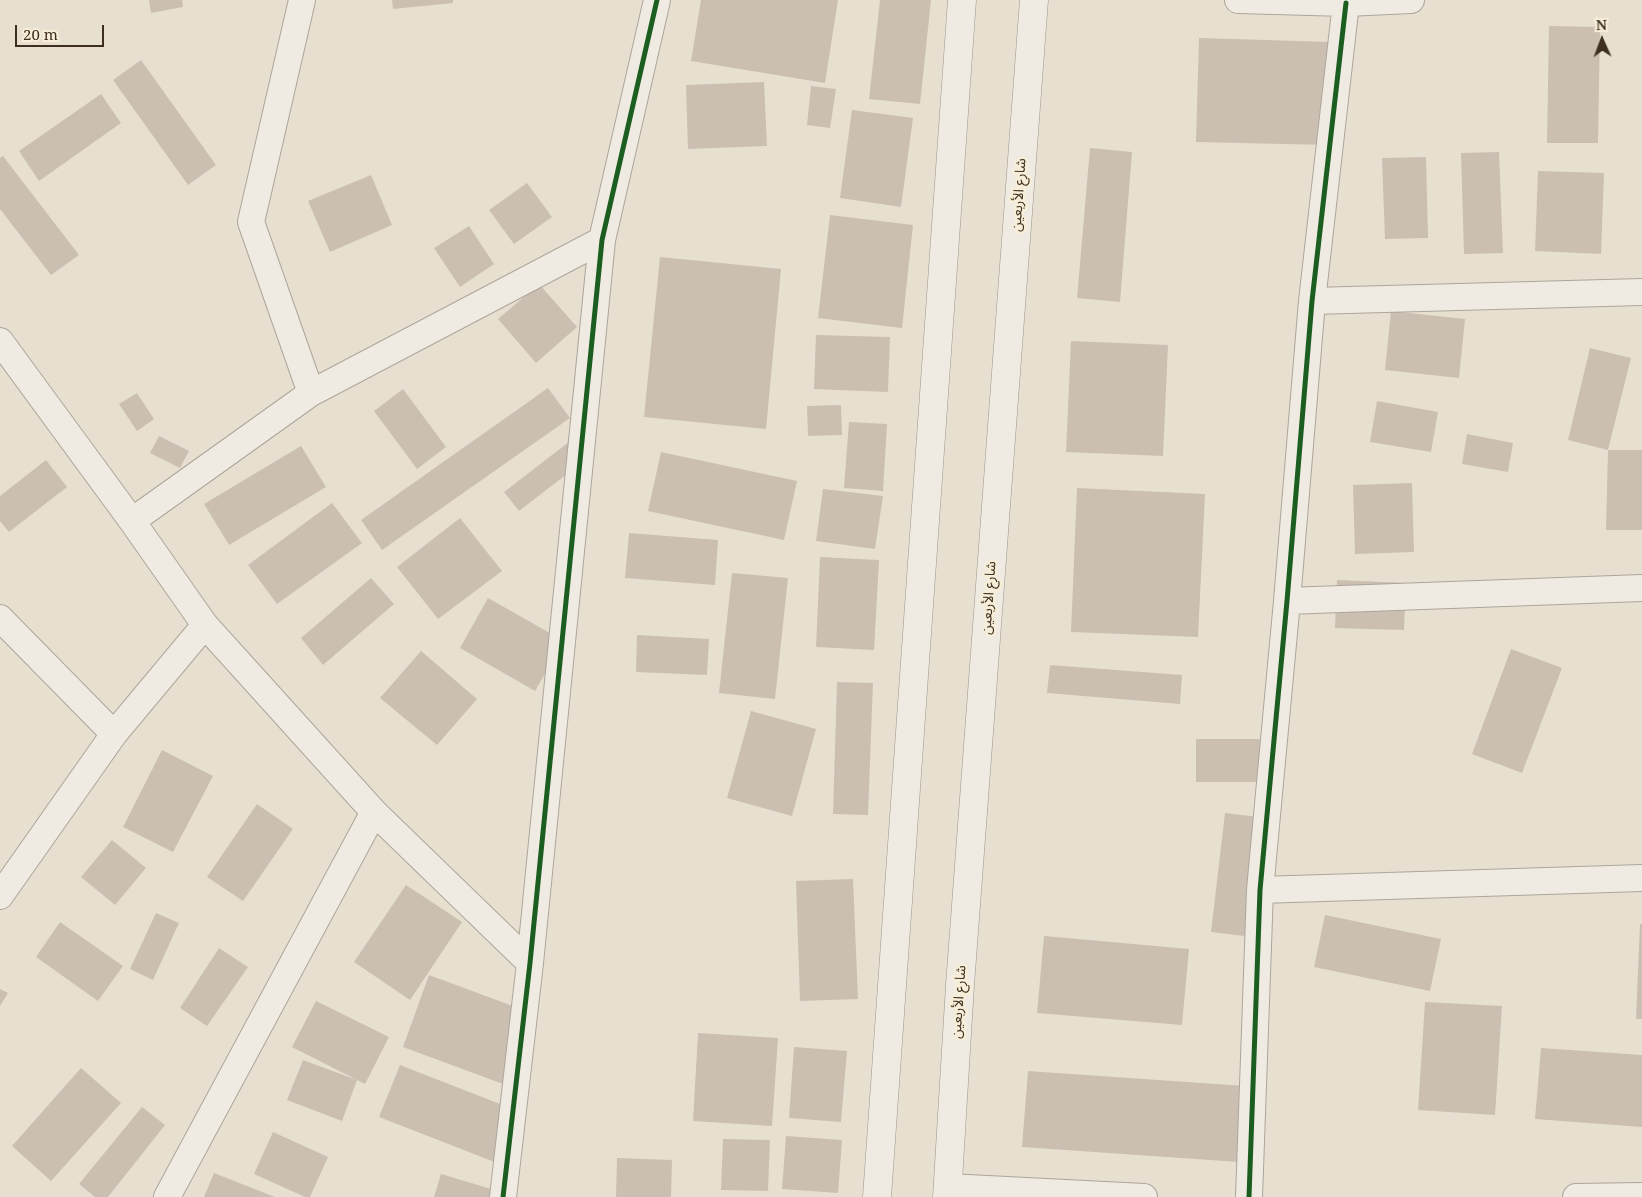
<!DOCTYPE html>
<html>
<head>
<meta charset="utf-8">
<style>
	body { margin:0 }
	#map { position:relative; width:1642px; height:1197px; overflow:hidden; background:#e7e0d1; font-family:"Noto Serif",serif }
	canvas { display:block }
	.north { position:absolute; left:1577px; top:15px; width:50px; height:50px; -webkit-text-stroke:4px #f7eed8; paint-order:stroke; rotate:358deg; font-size:14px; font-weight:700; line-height:20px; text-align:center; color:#3d2e20 }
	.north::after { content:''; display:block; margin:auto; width:18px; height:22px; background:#3d2e20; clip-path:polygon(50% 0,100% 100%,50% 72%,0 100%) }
	.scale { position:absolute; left:15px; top:25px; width:89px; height:22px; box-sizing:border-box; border:2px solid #3d2e20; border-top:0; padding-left:6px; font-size:15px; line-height:18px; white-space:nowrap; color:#3d2e20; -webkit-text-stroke:4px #f7eed8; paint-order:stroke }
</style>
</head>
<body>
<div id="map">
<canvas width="1642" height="1197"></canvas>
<div class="north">N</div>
<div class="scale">20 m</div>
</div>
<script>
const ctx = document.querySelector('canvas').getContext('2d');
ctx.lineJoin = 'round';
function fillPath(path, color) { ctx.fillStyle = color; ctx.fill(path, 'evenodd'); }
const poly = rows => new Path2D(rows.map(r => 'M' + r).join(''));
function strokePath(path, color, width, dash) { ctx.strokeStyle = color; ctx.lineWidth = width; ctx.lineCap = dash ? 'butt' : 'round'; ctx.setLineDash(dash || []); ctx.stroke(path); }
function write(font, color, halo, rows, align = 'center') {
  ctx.font = font + ' "Noto Serif","Noto Sans Arabic",serif'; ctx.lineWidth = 5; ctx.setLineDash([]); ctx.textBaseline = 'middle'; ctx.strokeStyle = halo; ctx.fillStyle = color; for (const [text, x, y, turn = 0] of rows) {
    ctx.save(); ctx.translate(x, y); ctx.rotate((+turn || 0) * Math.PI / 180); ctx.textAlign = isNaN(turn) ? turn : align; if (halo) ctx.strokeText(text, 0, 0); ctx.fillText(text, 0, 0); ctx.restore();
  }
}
fillPath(poly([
	[149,0,182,0,183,7,151,13],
	[392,0,453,0,453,3,393,9],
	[701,0,838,0,825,83,691,61],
	[880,0,931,0,920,104,869,99],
	[1549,26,1600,27,1598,143,1547,143],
	[1199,38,1331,42,1328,145,1196,142],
	[141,60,216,165,188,185,113,80],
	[764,82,767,146,688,149,686,85],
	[811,86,836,89,830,128,807,125],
	[101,94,121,123,39,181,19,151],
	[852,110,913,118,901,207,840,198],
	[1090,148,1132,152,1120,302,1077,298],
	[1499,152,1503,253,1464,254,1461,153],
	[3,156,79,255,51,275,0,209,0,158],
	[1426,157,1428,238,1385,239,1382,158],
	[1538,171,1604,173,1601,254,1535,251],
	[371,175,392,225,330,252,308,201],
	[527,183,552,217,514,244,489,210],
	[830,215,913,225,902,328,818,318],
	[469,226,494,264,460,287,434,248],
	[660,257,781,269,766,429,644,417],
	[539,284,577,327,536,363,498,319],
	[1391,311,1465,319,1459,378,1385,370],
	[816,335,890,337,888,392,814,389],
	[1071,341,1168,345,1163,456,1066,452],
	[1590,348,1631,358,1608,450,1568,440],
	[548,388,570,418,382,550,361,520],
	[403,389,446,447,417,469,374,411],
	[137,393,154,419,137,431,119,404],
	[1377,401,1438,412,1431,452,1370,442],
	[841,405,842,435,808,436,807,406],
	[849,422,887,424,883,491,844,488],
	[1467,434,1513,443,1508,472,1462,464],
	[159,436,189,451,180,468,150,453],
	[574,438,589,457,519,511,504,492],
	[301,446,326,487,229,545,204,504],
	[1608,450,1642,450,1642,530,1606,530],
	[661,452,797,481,784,540,648,511],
	[46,460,67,487,9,532,0,521,0,496],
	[1412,483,1414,552,1355,554,1353,485],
	[1077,488,1205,494,1198,637,1071,632],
	[823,489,883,496,875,549,816,541],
	[332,503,362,543,277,604,248,565],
	[460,518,502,571,438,619,397,567],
	[629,533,718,540,715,585,625,578],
	[820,557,879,560,874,650,816,647],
	[732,573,788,578,775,699,719,693],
	[371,578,394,604,323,665,301,638],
	[1337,580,1406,583,1404,630,1335,628],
	[488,598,564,641,535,691,460,648],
	[637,635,709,639,707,675,636,672],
	[1511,649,1562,668,1522,773,1472,754],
	[421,651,477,699,437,745,380,698],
	[1050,665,1182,675,1180,704,1047,693],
	[837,682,873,683,868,815,833,814],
	[751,711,816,729,792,816,727,798],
	[1196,739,1260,739,1259,782,1196,782],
	[162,750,213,776,173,852,123,827],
	[257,804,293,829,243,901,207,877],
	[1225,813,1275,819,1261,938,1211,932],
	[112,840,146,868,115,905,81,877],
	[853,879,858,999,800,1001,796,881],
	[406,885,462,922,410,1000,354,962],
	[156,913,179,923,153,980,130,969],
	[1325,915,1441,939,1430,991,1314,967],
	[60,922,123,966,98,1001,36,957],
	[1640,924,1642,924,1642,1019,1636,1019],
	[1044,936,1189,949,1182,1025,1037,1013],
	[219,948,248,967,207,1026,180,1008],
	[429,975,529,1012,503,1084,403,1047],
	[0,989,8,993,0,1006],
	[316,1001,389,1037,365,1084,292,1047],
	[1425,1002,1502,1006,1495,1115,1418,1110],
	[698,1033,778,1038,772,1126,693,1121],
	[794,1047,847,1051,841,1122,789,1118],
	[1541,1048,1642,1055,1642,1127,1535,1119],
	[303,1060,357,1080,342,1121,287,1100],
	[400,1065,518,1111,497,1163,379,1117],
	[81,1068,121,1103,51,1181,12,1146],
	[1028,1071,1245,1086,1239,1162,1022,1147],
	[142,1107,165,1125,108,1197,95,1197,79,1184],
	[273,1132,328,1157,310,1197,305,1197,254,1174],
	[786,1136,842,1140,838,1193,782,1189],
	[723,1139,770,1140,768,1191,721,1190],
	[617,1158,672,1160,671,1197,616,1197],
	[214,1173,275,1197,204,1197],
	[441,1174,498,1191,496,1197,434,1197]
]), '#cbbfb2');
const street = poly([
	[302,0,251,222,311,393],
	[1238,0,1346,3,1411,0],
	[1312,301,1642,292],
	[0,341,132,521,205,625,374,812,530,963],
	[132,521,311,393,602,240],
	[1287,601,1642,588],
	[0,618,114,734],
	[1260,890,1642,878],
	[0,896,114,734,205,625],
	[948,1187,1144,1197],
	[167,1197,374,812],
	[503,1197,530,963,602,240,657,0],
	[1249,1197,1260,890,1287,601,1312,301,1346,3],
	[1576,1197,1642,1196]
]);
const secondary = poly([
	[877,1197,962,0],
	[947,1197,960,985,1034,0]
]);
strokePath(street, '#ada599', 28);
strokePath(secondary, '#9c958a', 29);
strokePath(street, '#efebe3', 26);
strokePath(secondary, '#efebe3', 28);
strokePath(poly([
	[503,1197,530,963,602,240,657,0],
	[1249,1197,1260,890,1287,601,1312,301,1346,3]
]), '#1b5e20', 5);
write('14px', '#3d2e20', '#f7eed8', [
	["شارع الأربعين",1019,195,-86],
	["شارع الأربعين",989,598,-86],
	["شارع الأربعين",959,1002,-86]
]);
</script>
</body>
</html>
